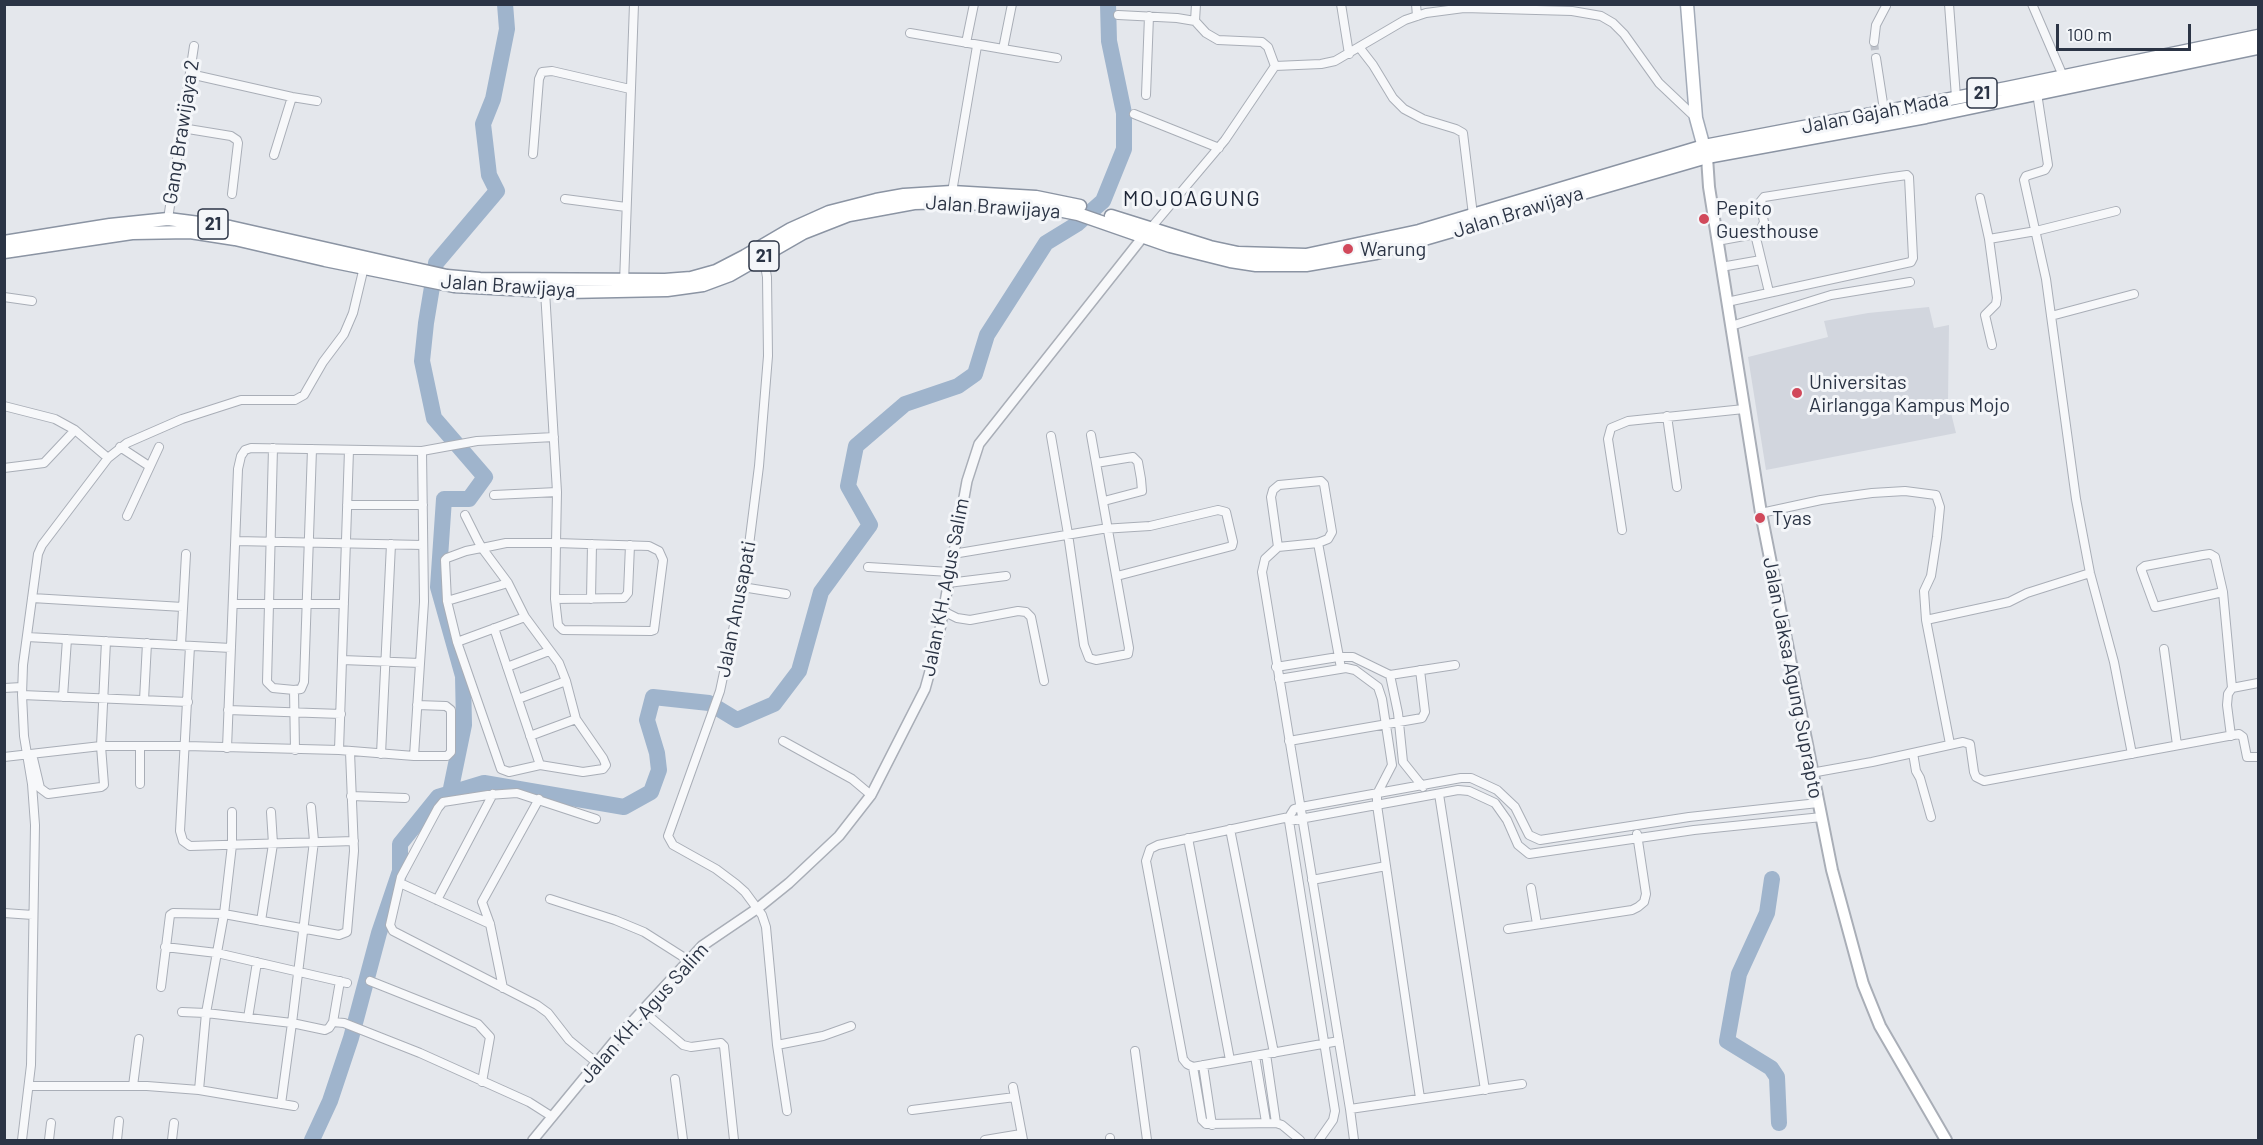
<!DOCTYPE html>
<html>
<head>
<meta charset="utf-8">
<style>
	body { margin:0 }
	#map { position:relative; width:2263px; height:1145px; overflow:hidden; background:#e4e7ec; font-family:Barlow,sans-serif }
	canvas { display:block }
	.frame { position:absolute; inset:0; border:6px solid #2b3445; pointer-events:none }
	.scale { position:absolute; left:2056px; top:24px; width:135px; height:27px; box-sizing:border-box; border:3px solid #2b3445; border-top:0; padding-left:8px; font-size:18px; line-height:21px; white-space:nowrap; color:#2b3445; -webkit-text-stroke:4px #f4f6f9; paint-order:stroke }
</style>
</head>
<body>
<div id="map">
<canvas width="2263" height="1145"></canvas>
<div class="frame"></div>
<div class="scale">100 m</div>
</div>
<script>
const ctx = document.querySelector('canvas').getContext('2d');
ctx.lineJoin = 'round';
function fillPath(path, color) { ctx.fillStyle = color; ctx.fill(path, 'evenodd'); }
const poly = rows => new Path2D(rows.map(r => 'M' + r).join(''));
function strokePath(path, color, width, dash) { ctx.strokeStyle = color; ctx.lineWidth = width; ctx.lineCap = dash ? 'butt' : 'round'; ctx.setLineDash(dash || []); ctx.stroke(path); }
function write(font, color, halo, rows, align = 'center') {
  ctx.font = font + ' Barlow,sans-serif'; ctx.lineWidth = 6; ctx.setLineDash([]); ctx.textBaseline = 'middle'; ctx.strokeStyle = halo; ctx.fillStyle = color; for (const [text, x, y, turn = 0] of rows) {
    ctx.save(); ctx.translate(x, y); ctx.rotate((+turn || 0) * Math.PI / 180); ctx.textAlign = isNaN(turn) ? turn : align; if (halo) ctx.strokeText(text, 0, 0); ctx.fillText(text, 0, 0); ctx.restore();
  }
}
fillPath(poly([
	[1929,307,1934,328,1949,325,1948,401,1956,433,1766,470,1748,357,1828,337,1824,321,1868,313]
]), '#d2d6de');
strokePath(poly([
	[450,793,464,725,463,676,438,587,444,499,469,499,485,477,434,418,422,361,426,323,436,263,497,191,489,175,483,124,493,99,507,29,505,4],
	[1772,879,1767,913,1739,974,1727,1041,1771,1068,1777,1077,1779,1123],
	[312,1140,330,1101,351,1038,379,933,400,871,400,844,438,797,484,783,624,807,651,792,659,770,657,753,647,720,653,697,709,703,737,720,774,704,799,671,821,592,870,525,848,486,856,446,905,404,958,386,975,374,987,335,1046,243,1077,224,1103,201,1124,149,1124,113,1109,41,1108,4]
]), '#9fb4cc', 16);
strokePath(poly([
	[1874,42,1876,58]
]), '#bfc3cb', 8, [8, 4]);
const minor = poly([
	[1196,4,1195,21,1206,33,1218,40,1262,42,1268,47,1275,66],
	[1341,4,1349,54],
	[1416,4,1417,16],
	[1949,4,1956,97],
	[2032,4,2063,76],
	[1118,15,1177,18,1195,21],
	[910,33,1003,49,1012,4],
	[1874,42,1876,25,1886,6],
	[966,43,974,4],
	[1359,47,1373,65,1393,98,1404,109,1423,119,1456,129,1463,133,1473,215],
	[1003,49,1057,58],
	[1876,58,1885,116],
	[190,74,292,97,317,101],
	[2037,93,2048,165,2045,170,2026,176,2024,180,2046,279,2076,499,2090,573,2114,662,2132,754],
	[1146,95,1149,16],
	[1134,114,1219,148],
	[182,128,231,136,237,140,238,143,232,194],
	[533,154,539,79,542,72,552,71,630,89],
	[274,155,292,97],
	[952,192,977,46],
	[1980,198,1989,239,1997,298,1996,304,1985,315,1992,345],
	[565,199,626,207],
	[168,219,194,46],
	[1150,229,1225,140,1275,66,1321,64,1335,61,1405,20,1426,13,1464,8,1572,11,1601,16,1613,23,1624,34,1659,83,1696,118],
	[1755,234,1769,292],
	[1989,239,2036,231,2116,211],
	[1717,241,1755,234,1760,231,1764,222,1760,202,1764,197,1885,178,1907,175,1909,177,1913,258,1911,262,1727,302],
	[763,254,767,277,768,356,759,466,746,569,720,691,668,836,673,845,716,869,736,884,745,892,762,915,766,927,777,1045,787,1111],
	[1721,267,1761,260],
	[624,283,634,4],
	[4,297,32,301],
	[2051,316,2134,294],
	[1731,326,1831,295,1910,282],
	[4,406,55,419,75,430,44,463,4,468],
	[1667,416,1677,487],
	[75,430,108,458],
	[1051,436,1068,534,1084,645,1089,658,1096,660,1128,654,1129,648,1091,435],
	[120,447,149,466],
	[273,448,267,682,273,688,294,690,301,689,304,682,312,449],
	[1096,463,1133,457,1138,462,1141,479,1142,491,1104,501],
	[494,495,557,492],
	[347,505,423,505],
	[1761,513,1821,500,1872,493,1905,491,1936,495,1940,507,1937,537,1931,576,1924,591,1926,620,1950,744],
	[465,515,478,541,482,548,508,583,525,617,559,663,566,681,576,719,603,758,606,765,603,769,583,772,540,765,509,772,501,769,457,642,447,601,445,560,447,558,466,551,476,549,482,548,506,543,556,543,649,546,659,551,663,560,654,630,651,631,563,630,558,625,555,599,556,543,557,492,545,291],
	[127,516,159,447],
	[1622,530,1608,439,1611,428,1628,421,1744,409],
	[236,541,423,545],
	[1318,543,1278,547,1265,559,1262,572,1350,1109,1354,1140],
	[1278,547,1271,497,1273,490,1279,485,1321,481,1324,484,1332,532,1328,539,1318,543,1341,668],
	[953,554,1102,529,1150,526,1218,510,1226,512,1233,542,1232,546,1117,576],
	[868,567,950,572],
	[948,583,1006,576],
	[742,587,786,594],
	[2223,592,2155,607,2141,569,2145,566,2203,555,2210,554,2215,557,2223,592,2232,688,2228,694,2227,705,2231,736],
	[32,598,183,607],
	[555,599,624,598,628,593,630,545],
	[591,599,592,544],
	[447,601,508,583],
	[233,604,344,604],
	[943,611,957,618,970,620,1018,611,1026,612,1031,617,1044,681],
	[1926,620,2009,602,2027,593,2090,573],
	[494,628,540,765],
	[27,637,231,648],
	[457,642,525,617],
	[181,645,186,554],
	[190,646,180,831,183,841,190,846,354,841],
	[2164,649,2177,745],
	[342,660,420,663],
	[507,667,549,651],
	[1276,667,1338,657,1353,657,1390,675,1398,713,1403,762,1423,787],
	[1390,675,1455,665],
	[1279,679,1346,668,1355,670,1378,687,1382,699,1392,765,1377,794,1377,805,1420,1098],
	[4,688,22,687],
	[2232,688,2258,683],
	[294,690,295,750],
	[22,695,188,702],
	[63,697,67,639],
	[518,699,566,681],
	[144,700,147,643],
	[228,710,341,714],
	[530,736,576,719],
	[783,741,852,779,871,795],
	[1289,741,1422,718,1425,712,1420,670],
	[140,746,140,784],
	[227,748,238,469,241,456,245,450,251,448,422,451,477,441,554,437],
	[339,750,349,450],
	[1913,753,1916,771,1920,778,1931,817],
	[32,754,40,788,48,794,101,787,104,785,101,746,106,641],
	[381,754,391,544],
	[414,756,424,602,422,451],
	[4,757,101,746,186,746,339,750,414,756,447,756,451,752,451,710,446,706,417,705],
	[1811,773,1872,762,1963,742,1970,744,1974,772,1976,777,1984,781,2239,734,2243,737,2247,757,2258,757],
	[1439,794,1485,1090],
	[351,796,405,798],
	[311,807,314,841,292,1023,325,1030,329,1028,333,1022,340,981],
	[1289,817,1294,809,1301,807,1461,778,1471,778,1497,790,1515,807,1529,835,1540,840,1689,817,1818,803],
	[596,819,517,793,488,795,443,802,438,808,401,877,390,925,393,931,537,1005,548,1013,569,1040,597,1063],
	[1289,821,1335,1111,1333,1120,1319,1140],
	[1230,829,1274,1053],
	[1188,838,1230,1060],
	[1312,880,1386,866],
	[400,883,490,924],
	[1531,888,1537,924],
	[550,899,615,920,644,932,688,960],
	[437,900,493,794],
	[4,913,33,915],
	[261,921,273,844,271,812],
	[1508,929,1632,910,1638,907,1644,902,1646,894,1637,834],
	[165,947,217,953,347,983],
	[370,981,478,1024,490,1037,482,1082],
	[161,987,170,915,173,913,224,914,339,935,347,932,354,851,350,752],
	[503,988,490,924,482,902,539,799],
	[643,1011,683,1045,691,1047,721,1043,724,1046,734,1140],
	[182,1012,206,1013,224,914,232,845,232,812],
	[248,1018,257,962],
	[333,1022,344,1023,420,1053,529,1102,551,1116],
	[1339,1041,1193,1067,1187,1064,1183,1059,1146,861,1150,849,1158,845,1289,817,1289,821,1458,790,1469,791,1495,803,1507,820,1518,845,1529,854,1694,830,1822,817],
	[777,1045,823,1036,851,1026],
	[1135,1051,1147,1140],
	[1266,1054,1276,1123],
	[1255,1056,1266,1122],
	[1203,1065,1212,1125],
	[1193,1067,1202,1120,1206,1124,1276,1123,1282,1125,1300,1140],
	[675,1079,683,1140],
	[29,1086,147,1086,199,1090,294,1106],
	[133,1086,139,1039],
	[1013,1087,1023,1140],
	[199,1090,206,1013,292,1023,281,1104],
	[1350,1109,1522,1084],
	[912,1110,1015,1097],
	[1110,1138,1110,1140],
	[22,1140,31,1065,35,825,32,784,24,736,22,695,23,665,38,554,42,545,108,458,127,443,182,419,241,400,295,400,304,395,323,362,344,334,353,313,364,267],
	[49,1140,51,1123],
	[117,1140,119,1121],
	[172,1140,174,1123],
	[985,1140,1021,1134]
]);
const tertiary = poly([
	[533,1140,617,1038,702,946,758,908,789,883,839,836,871,795,925,689,937,646,967,481,979,444,1146,233]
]);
const secondary = poly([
	[1707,157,1709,187,1761,513,1832,870,1863,984,1880,1026,1946,1140]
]);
const primary = poly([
	[1687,4,1696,118,1706,155]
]);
const trunk = poly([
	[1111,216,1210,247,1238,253,1306,255,1419,231,1704,146,2007,88,2258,36],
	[4,242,110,225,168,219,230,227,447,276,480,279,665,280,691,278,716,271,745,256,791,229,829,212,876,200,904,195,952,192,1036,197,1080,206],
	[4,252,132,233,190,232,235,239,325,260,454,286,567,292,667,290,703,285,730,275,803,233,849,215,914,203,951,202,1048,208,1078,214,1170,246,1230,261,1256,265,1306,265,1376,253,1707,157,1926,117,2258,48]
]);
strokePath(minor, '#a9aeb7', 10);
strokePath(tertiary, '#a9aeb7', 12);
strokePath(secondary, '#a9aeb7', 14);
strokePath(primary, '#a3abb8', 15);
strokePath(trunk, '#8b94a3', 15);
strokePath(minor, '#f7f8fa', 8);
strokePath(tertiary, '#f7f8fa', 9);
strokePath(secondary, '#fff', 10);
strokePath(primary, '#fff', 12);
strokePath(trunk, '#fff', 12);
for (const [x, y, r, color] of [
	[1704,219,6,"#d1495b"],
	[1348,249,6,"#d1495b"],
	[1797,393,6,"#d1495b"],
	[1760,518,6,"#d1495b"]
]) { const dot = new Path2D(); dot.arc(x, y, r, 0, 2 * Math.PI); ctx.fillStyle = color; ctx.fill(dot); strokePath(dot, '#f4f6f9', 2); }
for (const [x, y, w] of [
	[1982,93,30],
	[213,224,30],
	[764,256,30]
]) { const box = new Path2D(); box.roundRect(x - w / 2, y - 15, w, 30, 4.5); ctx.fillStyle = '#f4f6f9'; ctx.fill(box); strokePath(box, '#2b3445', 1.5); }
write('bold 18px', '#2b3445', null, [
	["21",1982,93],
	["21",213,224],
	["21",764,256]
]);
write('20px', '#2b3445', '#f4f6f9', [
	["Jalan Gajah Mada",1875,113,-11],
	["Gang Brawijaya 2",181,132,-81],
	["Jalan Brawijaya",993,207,4],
	["Jalan Brawijaya",1518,212,-17],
	["Jalan Brawijaya",508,286,4],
	["Jalan KH. Agus Salim",945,587,-79],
	["Jalan Anusapati",736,609,-79],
	["Jalan Jaksa Agung Suprapto",1793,678,79],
	["Jalan KH. Agus Salim",644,1013,-48]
]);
write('20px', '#2b3445', '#f4f6f9', [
	["Pepito",1716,208],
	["Guesthouse",1716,231],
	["Warung",1360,249],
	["Universitas",1809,382],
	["Airlangga Kampus Mojo",1809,405],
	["Tyas",1772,518]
], 'left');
ctx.letterSpacing = '1.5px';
write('22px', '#1d2536', '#f4f6f9', [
	["MOJOAGUNG",1192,199]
]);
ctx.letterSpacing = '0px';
</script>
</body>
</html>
